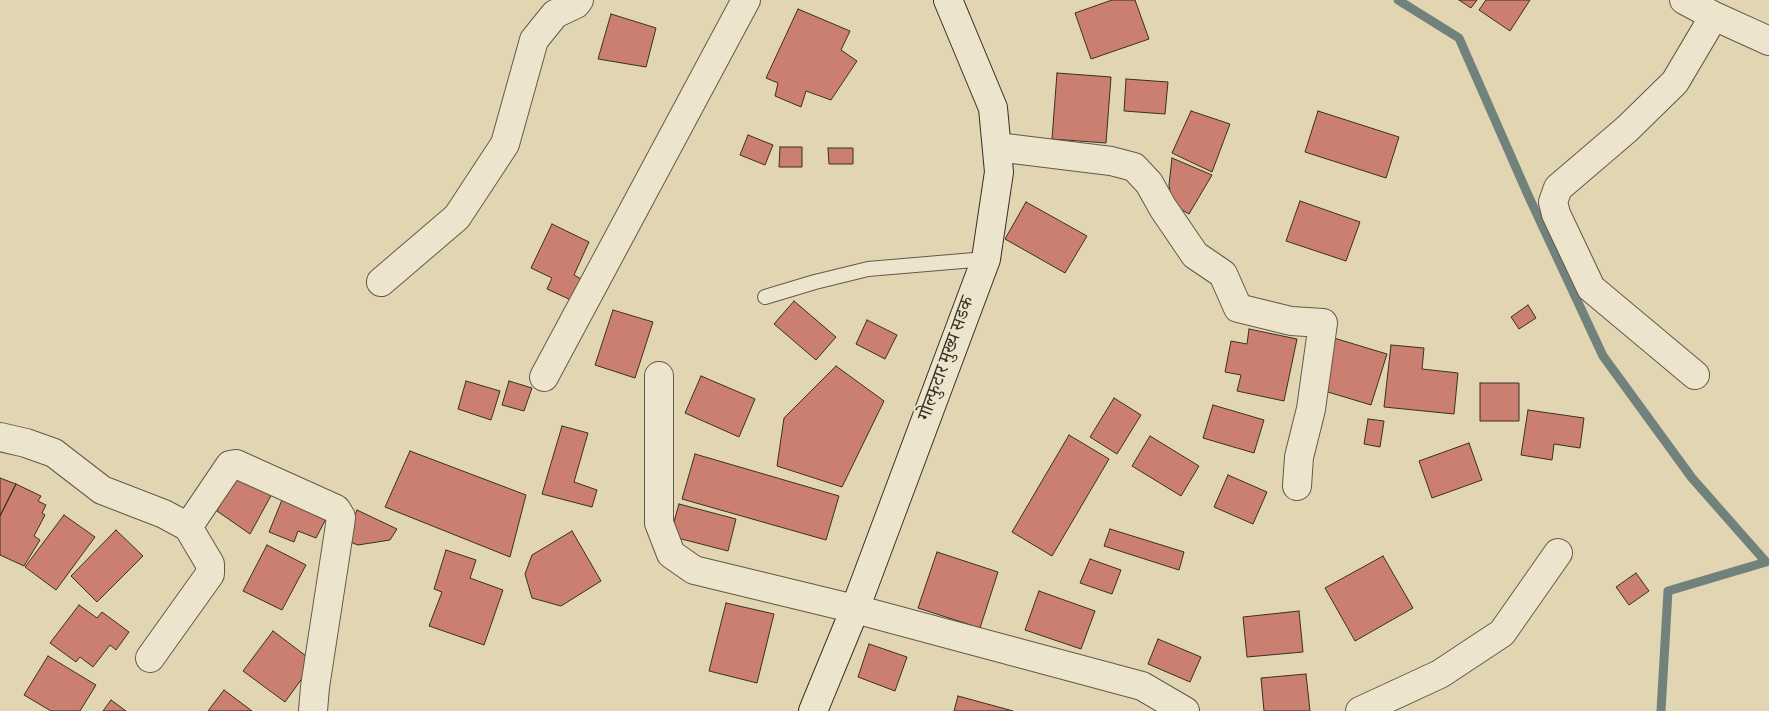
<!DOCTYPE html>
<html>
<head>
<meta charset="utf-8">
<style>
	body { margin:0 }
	canvas { display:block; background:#e1d6b1 }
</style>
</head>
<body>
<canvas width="1769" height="711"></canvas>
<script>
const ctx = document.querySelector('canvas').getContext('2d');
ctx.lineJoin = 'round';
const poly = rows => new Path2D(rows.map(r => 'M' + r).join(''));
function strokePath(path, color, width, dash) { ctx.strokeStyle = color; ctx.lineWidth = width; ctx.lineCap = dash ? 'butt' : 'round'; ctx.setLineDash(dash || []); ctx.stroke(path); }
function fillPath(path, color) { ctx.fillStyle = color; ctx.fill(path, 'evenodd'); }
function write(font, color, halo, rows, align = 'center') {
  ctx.font = font + ' Vollkorn,"Noto Serif Devanagari",serif'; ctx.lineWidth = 4; ctx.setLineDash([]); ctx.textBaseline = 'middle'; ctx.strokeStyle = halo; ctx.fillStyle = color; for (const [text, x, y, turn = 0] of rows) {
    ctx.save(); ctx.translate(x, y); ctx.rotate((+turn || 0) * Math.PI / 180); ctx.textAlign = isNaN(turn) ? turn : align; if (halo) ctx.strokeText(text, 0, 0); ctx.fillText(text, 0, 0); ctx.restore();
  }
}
strokePath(poly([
	[1398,0,1459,38,1528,195,1603,356,1692,478,1766,562,1668,591,1661,711]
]), '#71817b', 9);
const building = poly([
	[1112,0,1135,0,1149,39,1091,59,1075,13,1112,0],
	[1459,0,1477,0,1471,8,1459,0],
	[1486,0,1530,0,1510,31,1479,10,1486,0],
	[798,9,850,31,841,50,857,61,831,100,806,91,801,107,775,96,778,83,766,78,798,9],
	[611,14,656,28,646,67,598,59,611,14],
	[1057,73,1111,77,1106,143,1052,139,1057,73],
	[1126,79,1168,82,1165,114,1124,111,1126,79],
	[1191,111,1230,124,1212,172,1172,153,1191,111],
	[1318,111,1399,137,1386,178,1305,152,1318,111],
	[748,135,773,145,765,165,740,155,748,135],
	[780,147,802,147,802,167,779,167,780,147],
	[828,148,853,148,853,164,829,164,828,148],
	[1172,158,1212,175,1189,214,1172,204,1169,185,1172,158],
	[1300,201,1360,222,1346,261,1286,241,1300,201],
	[1026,202,1087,236,1065,273,1005,239,1026,202],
	[552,224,589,242,574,275,581,279,571,300,547,289,552,278,531,268,552,224],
	[794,301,836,337,816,360,774,324,794,301],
	[1528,305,1536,318,1519,329,1511,317,1528,305],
	[613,310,653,322,635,378,595,365,613,310],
	[867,320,897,335,885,359,856,344,867,320],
	[1249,329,1297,339,1284,401,1237,391,1241,375,1225,372,1231,341,1247,344,1249,329],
	[1334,338,1387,354,1371,405,1318,389,1334,338],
	[1391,345,1424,348,1422,369,1458,373,1454,414,1384,407,1391,345],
	[836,366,884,401,842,487,777,466,784,418,836,366],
	[701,376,755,399,739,437,685,413,701,376],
	[466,381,500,391,491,420,458,409,466,381],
	[509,381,532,388,524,411,502,405,509,381],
	[1480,383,1519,383,1519,421,1480,421,1480,383],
	[1114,398,1141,415,1117,454,1090,437,1114,398],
	[1213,405,1264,420,1254,453,1203,438,1213,405],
	[1528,410,1584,418,1580,448,1554,444,1552,460,1521,455,1528,410],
	[1368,419,1384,421,1380,447,1364,444,1368,419],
	[562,426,588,433,574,482,597,490,592,507,542,494,562,426],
	[1069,435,1109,459,1052,556,1012,532,1069,435],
	[1150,436,1199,466,1181,496,1132,466,1150,436],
	[1469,443,1482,480,1432,498,1419,461,1469,443],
	[410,451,526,495,510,557,385,507,410,451],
	[695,454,839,496,826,540,682,499,695,454],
	[235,473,273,492,250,534,217,511,235,473],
	[1228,475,1267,492,1253,524,1214,507,1228,475],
	[0,478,16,484,0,516,0,478],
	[16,484,41,496,38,501,46,505,42,513,45,515,34,536,40,540,24,566,0,555,0,516,16,484],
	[284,495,330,511,316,538,298,531,294,542,269,532,284,495],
	[679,504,736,519,728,551,670,536,679,504],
	[357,510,397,529,390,540,358,545,345,540,357,510],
	[64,515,95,537,56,590,25,567,64,515],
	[1110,529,1184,552,1179,570,1104,546,1110,529],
	[116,530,143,556,97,602,71,576,116,530],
	[572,531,601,581,561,606,532,598,525,574,532,555,572,531],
	[267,545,306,565,282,610,243,591,267,545],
	[446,550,476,560,470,578,503,590,484,645,429,626,442,592,434,589,446,550],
	[937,552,998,572,980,628,918,608,937,552],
	[1383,556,1413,608,1355,641,1325,588,1383,556],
	[1090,559,1121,570,1112,594,1080,583,1090,559],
	[1636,573,1649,591,1629,605,1616,587,1636,573],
	[1039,591,1095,611,1081,649,1025,630,1039,591],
	[726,603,774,614,757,683,709,671,726,603],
	[79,605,97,618,102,612,129,632,116,650,110,645,93,667,80,657,76,662,50,643,79,605],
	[1299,611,1303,652,1247,657,1243,617,1299,611],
	[273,631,314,662,285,702,243,671,273,631],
	[1158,639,1201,657,1190,682,1148,664,1158,639],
	[869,644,907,657,895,691,858,677,869,644],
	[48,656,96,685,80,711,51,711,24,695,48,656],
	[1306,674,1310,711,1264,711,1261,678,1306,674],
	[224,690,252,711,208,711,224,690],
	[958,696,1013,711,954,711,958,696],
	[111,700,126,711,103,711,111,700]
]);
fillPath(building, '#ca7f70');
strokePath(building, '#3a2f26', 1);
const lane = poly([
	[765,297,815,282,868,269,986,259]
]);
const street = poly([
	[1684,0,1714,16,1769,41],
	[997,147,1111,161,1134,167,1149,183,1163,208,1195,255,1223,274,1238,308,1291,321,1323,323,1311,409,1299,457,1297,486],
	[381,282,457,217,505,144,534,40,555,14,576,4,579,0],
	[1695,375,1591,288,1556,214,1553,202,1558,188,1627,129,1675,82,1714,16],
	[659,376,659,523,671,554,694,570,855,609,1142,686,1185,711],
	[544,377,746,0],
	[0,437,26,443,54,453,102,490,164,514,188,527,210,564,210,574,150,658],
	[188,527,230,465,236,464,336,509,341,517,340,525,315,687,313,711],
	[1360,711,1440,674,1502,633,1558,553]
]);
const secondary = poly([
	[813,711,855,609,986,259,999,172,993,108,948,0]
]);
strokePath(lane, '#645949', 16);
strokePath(street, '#645949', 30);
strokePath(secondary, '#3a2f26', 30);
strokePath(lane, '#ece4cc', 14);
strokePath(street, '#ece4cc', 28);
strokePath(secondary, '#ece4cc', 28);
write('19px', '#3a2f26', '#ece4cc', [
	["गोल्फुटार मुख्य सडक",948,359,-70]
]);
</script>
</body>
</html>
